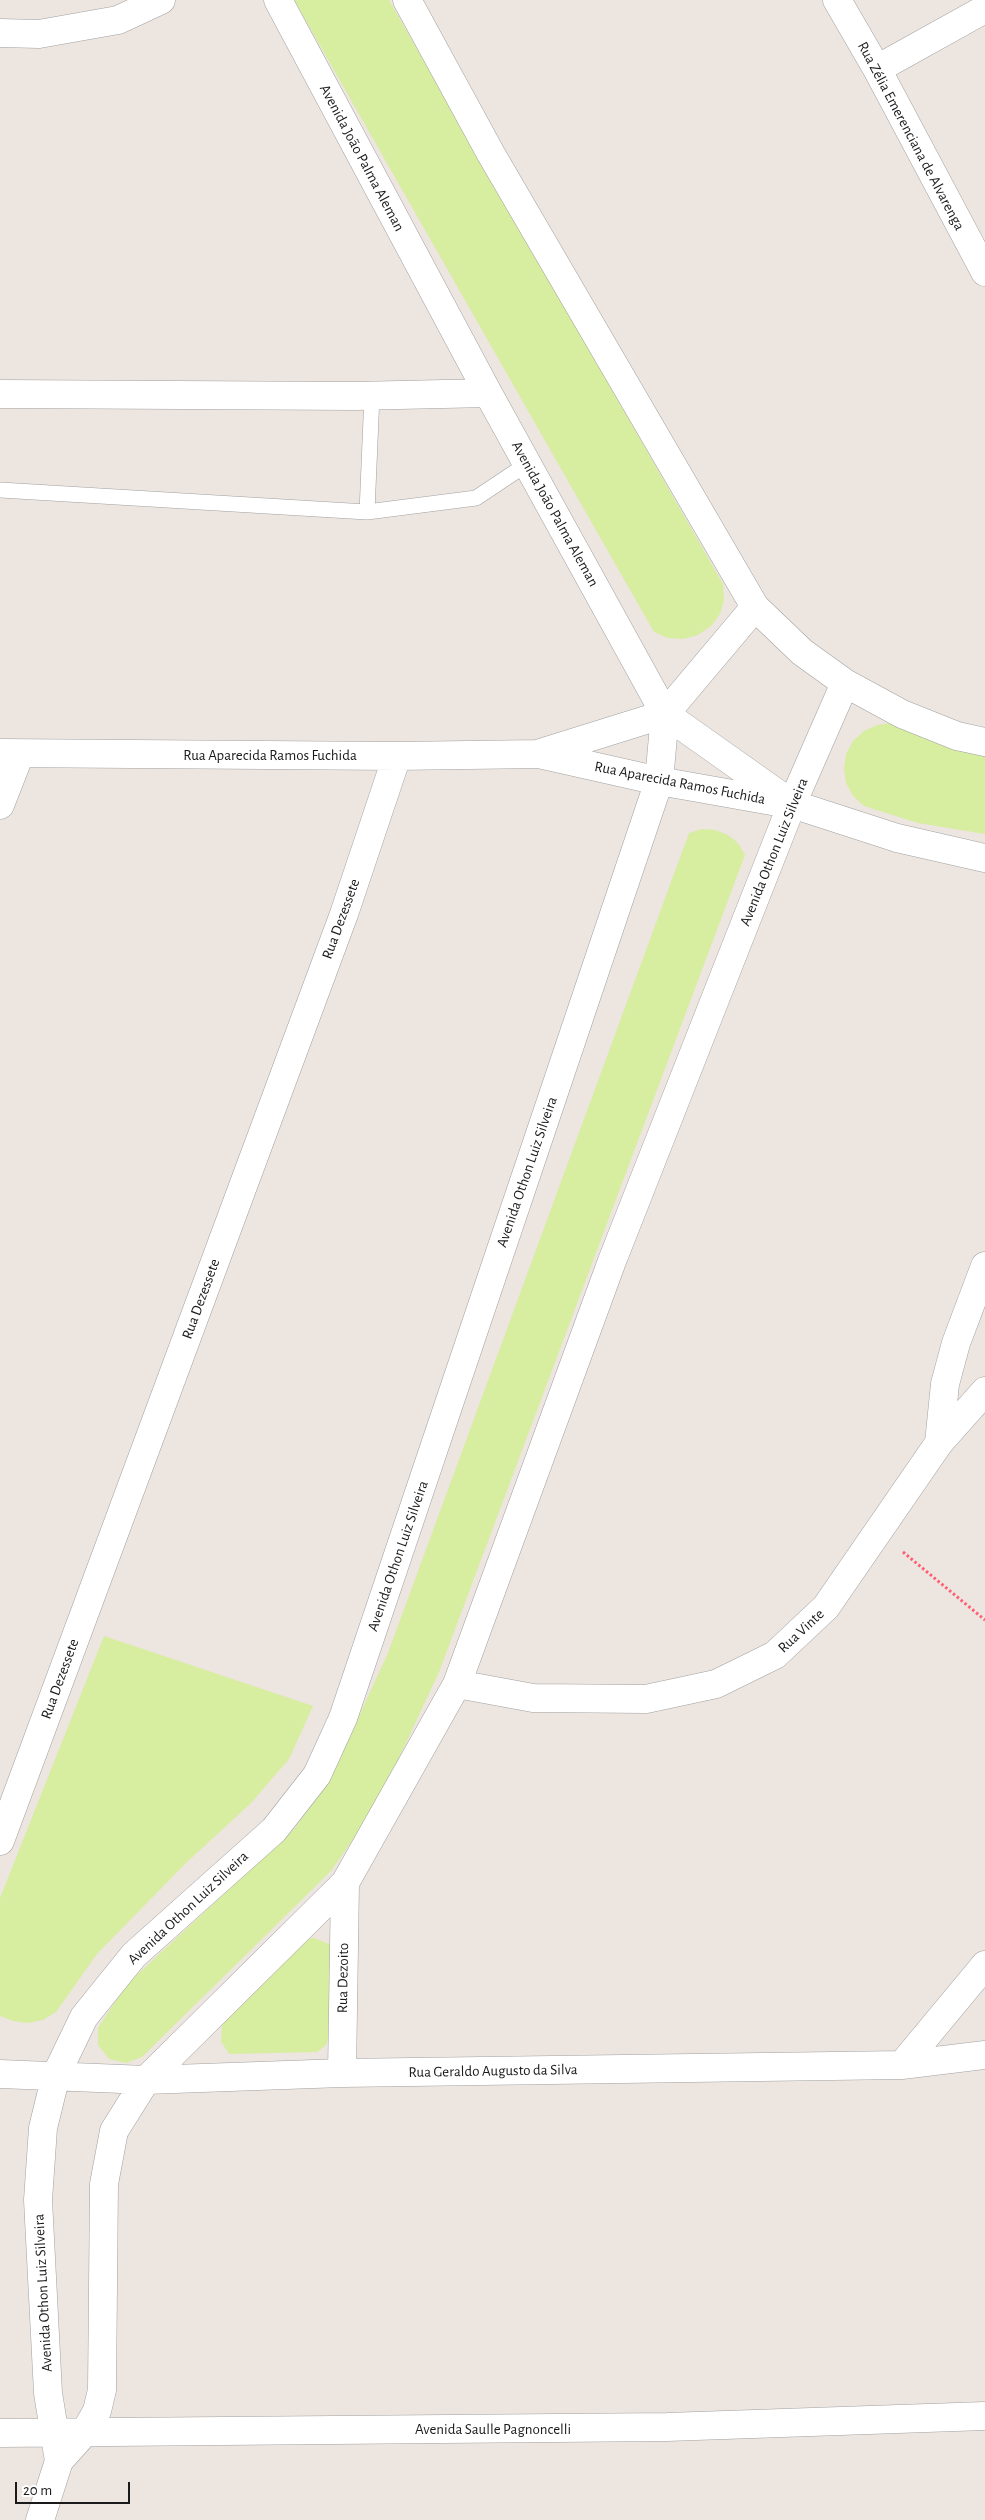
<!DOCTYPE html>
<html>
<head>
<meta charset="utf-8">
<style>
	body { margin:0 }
	#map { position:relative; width:985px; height:2520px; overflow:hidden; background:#ede5df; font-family:"Alegreya Sans",sans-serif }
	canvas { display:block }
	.scale { position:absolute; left:15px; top:2482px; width:115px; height:22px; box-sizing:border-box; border:2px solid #1a1a1a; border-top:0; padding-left:6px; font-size:15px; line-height:18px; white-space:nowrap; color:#1a1a1a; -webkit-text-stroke:4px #fff; paint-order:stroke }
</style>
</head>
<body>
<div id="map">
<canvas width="985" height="2520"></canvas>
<div class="scale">20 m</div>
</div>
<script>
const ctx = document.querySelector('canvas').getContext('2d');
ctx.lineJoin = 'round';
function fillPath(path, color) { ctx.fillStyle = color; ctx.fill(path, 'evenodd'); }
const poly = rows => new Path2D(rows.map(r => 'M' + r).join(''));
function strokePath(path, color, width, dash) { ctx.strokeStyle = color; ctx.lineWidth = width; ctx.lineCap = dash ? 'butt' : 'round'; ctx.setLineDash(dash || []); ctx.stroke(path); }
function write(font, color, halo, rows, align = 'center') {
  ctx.font = font + ' "Alegreya Sans",sans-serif'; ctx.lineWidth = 5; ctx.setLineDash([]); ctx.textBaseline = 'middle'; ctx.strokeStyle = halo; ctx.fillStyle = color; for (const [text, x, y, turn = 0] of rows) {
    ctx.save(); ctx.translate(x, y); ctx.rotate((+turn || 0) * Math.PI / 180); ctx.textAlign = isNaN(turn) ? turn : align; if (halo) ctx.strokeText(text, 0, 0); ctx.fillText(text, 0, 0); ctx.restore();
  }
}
fillPath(poly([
	[294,0,389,0,723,584,724,600,720,614,711,626,698,635,683,639,668,638,654,632],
	[892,723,985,751,985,834,918,823,864,806,853,796,846,783,844,768,846,754,853,741,864,731,877,725],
	[702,829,715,830,728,835,738,843,745,855,439,1672,377,1805,331,1871,142,2057,126,2063,109,2059,98,2045,98,2028,126,1985,295,1828,330,1779,388,1653,689,833],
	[104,1636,313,1706,289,1759,251,1803,185,1864,97,1954,56,2012,43,2020,28,2023,13,2021,0,2016,0,1898],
	[314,1938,329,1944,334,1950,330,2034,326,2045,317,2052,229,2054,221,2041,222,2026,225,2019,307,1939]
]), '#d7ed9f');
const lane = poly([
	[0,490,367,512,476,498,527,464],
	[367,512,372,395]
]);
const street = poly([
	[278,0,488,393,665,714,792,804,897,838,985,858],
	[407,0,491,154,755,607,802,652,845,683,902,714,957,736,985,742],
	[837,0,877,69,985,272],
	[0,33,39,34,118,20,161,0],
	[877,69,985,9],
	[0,394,355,396,488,393],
	[0,753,397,756,539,754,659,781,783,803],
	[540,753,665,714],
	[0,805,20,754],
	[939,1443,945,1384,956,1343,985,1266],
	[457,1684,533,1698,646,1699,716,1684,775,1655,826,1607,939,1443,985,1391],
	[0,1841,344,914,397,756],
	[902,2065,985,1965],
	[342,2073,345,1883],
	[0,2074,146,2080,342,2073,902,2065,985,2055],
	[0,2433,667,2427,985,2416],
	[59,2461,48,2393,38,2200,43,2128,56,2075,84,2017,134,1955,274,1830,317,1775,343,1718,659,781,665,714,755,607],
	[40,2520,59,2461,85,2432,97,2411,102,2390,104,2184,114,2131,146,2080,345,1883,457,1684,612,1261,792,804,845,683]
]);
strokePath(lane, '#a1a1a1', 16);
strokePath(street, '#a1a1a1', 29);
strokePath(poly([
	[903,1552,985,1620]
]), '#ff5e72', 3, [2.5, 2.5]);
strokePath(lane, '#fff', 15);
strokePath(street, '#fff', 28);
write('15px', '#1a1a1a', '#fff', [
	["Rua Zélia Emerenciana de Alvarenga",911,136,62],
	["Avenida João Palma Aleman",362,158,62],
	["Avenida João Palma Aleman",555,514,61],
	["Rua Aparecida Ramos Fuchida",270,755],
	["Rua Aparecida Ramos Fuchida",680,783,11],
	["Avenida Othon Luiz Silveira",774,852,-68],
	["Rua Dezessete",341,919,-70],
	["Avenida Othon Luiz Silveira",527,1172,-71],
	["Rua Dezessete",201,1299,-70],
	["Avenida Othon Luiz Silveira",398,1556,-71],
	["Rua Vinte",801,1631,-43],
	["Rua Dezessete",60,1679,-70],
	["Avenida Othon Luiz Silveira",188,1908,-43],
	["Rua Dezoito",343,1978,-89],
	["Rua Geraldo Augusto da Silva",493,2071,-1],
	["Avenida Othon Luiz Silveira",43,2293,-93],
	["Avenida Saulle Pagnoncelli",493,2429]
]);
</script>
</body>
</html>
